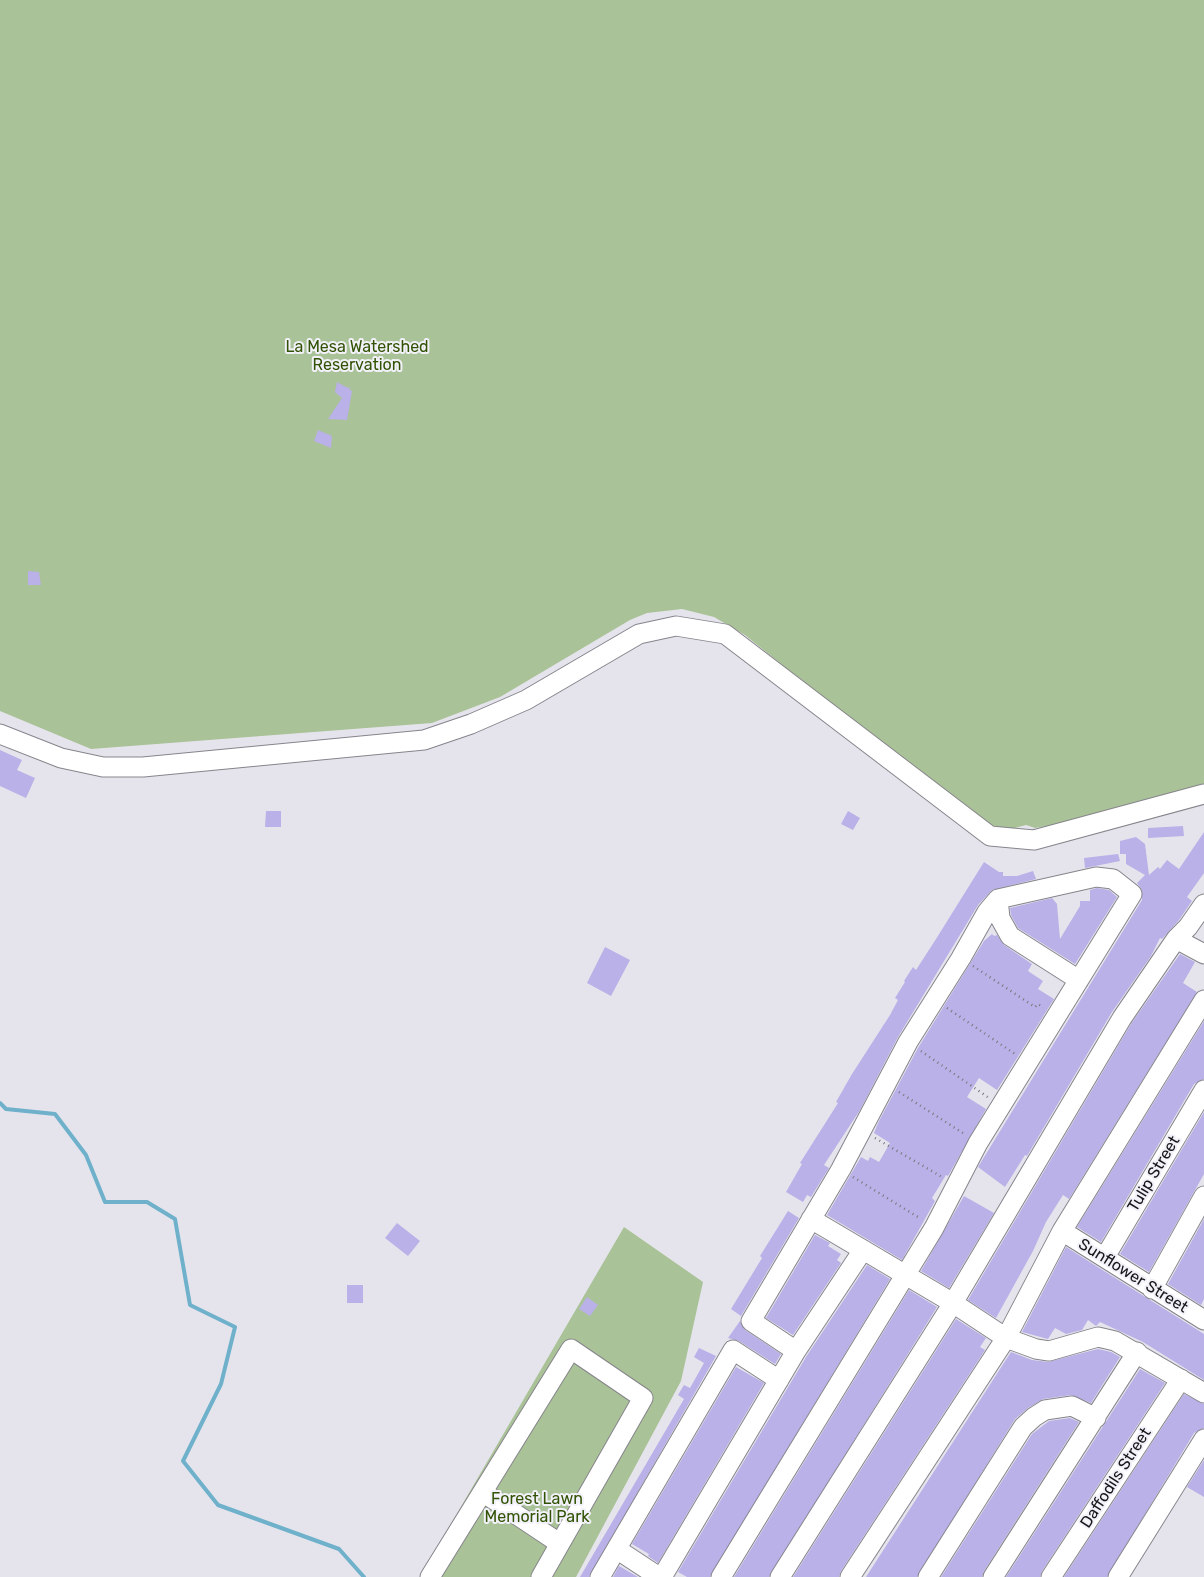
<!DOCTYPE html>
<html>
<head>
<meta charset="utf-8">
<style>
	body { margin:0 }
	canvas { display:block; background:#e5e4ec }
</style>
</head>
<body>
<canvas width="1204" height="1577"></canvas>
<script>
const ctx = document.querySelector('canvas').getContext('2d');
ctx.lineJoin = 'round';
function fillPath(path, color) { ctx.fillStyle = color; ctx.fill(path, 'evenodd'); }
const poly = rows => new Path2D(rows.map(r => 'M' + r).join(''));
function strokePath(path, color, width, dash) { ctx.strokeStyle = color; ctx.lineWidth = width; ctx.lineCap = dash ? 'butt' : 'round'; ctx.setLineDash(dash || []); ctx.stroke(path); }
function write(font, color, halo, rows, align = 'center') {
  ctx.font = font + ' Rubik,sans-serif'; ctx.lineWidth = 4; ctx.setLineDash([]); ctx.textBaseline = 'middle'; ctx.strokeStyle = halo; ctx.fillStyle = color; for (const [text, x, y, turn = 0] of rows) {
    ctx.save(); ctx.translate(x, y); ctx.rotate((+turn || 0) * Math.PI / 180); ctx.textAlign = isNaN(turn) ? turn : align; if (halo) ctx.strokeText(text, 0, 0); ctx.fillText(text, 0, 0); ctx.restore();
  }
}
fillPath(poly([
	[0,0,1204,0,1204,785,1052,825,1035,828,1026,825,992,834,745,635,714,617,682,609,647,613,630,620,500,697,432,723,91,749,0,711],
	[624,1227,703,1282,681,1381,576,1577,420,1577]
]), '#aac297');
strokePath(poly([
	[0,1103,6,1109,55,1114,86,1155,105,1202,147,1202,175,1219,190,1305,235,1327,221,1384,183,1461,218,1505,339,1549,364,1577]
]), '#6fb1cb', 4);
fillPath(poly([
	[337,382,348,388,350,386,349,389,352,391,347,420,328,419,342,398,335,392],
	[318,430,332,436,331,448,314,441],
	[28,571,39,572,41,585,28,585],
	[0,750,22,760,17,770,35,778,26,798,0,786],
	[266,811,281,811,281,827,265,827],
	[848,811,860,818,853,830,841,824],
	[1183,826,1184,836,1148,838,1148,828],
	[1204,832,1204,873,1187,897,1192,901,1179,920,1162,939,1160,938,1151,956,1112,1012,1027,1156,1025,1155,1005,1187,978,1167,1142,900,1142,890,1137,883,1145,875,1126,864,1126,854,1120,854,1120,841,1136,837,1145,844,1149,875,1158,867,1160,869,1167,860,1179,869],
	[1118,854,1120,861,1085,868,1084,858],
	[984,862,999,872,1003,872,1003,876,1017,876,1033,871,1036,879,992,890,978,905,898,1037,860,1110,824,1165,829,1168,811,1197,807,1195,803,1202,786,1192,802,1164,800,1163,838,1103,836,1102,852,1074,890,1015,898,1000,895,998,905,982,904,981,913,967,916,970,936,939],
	[1097,888,1109,890,1117,897,1075,964,1018,928,1011,915,1010,908,1052,898,1057,904,1060,939,1080,906,1080,901,1090,901,1090,890],
	[992,934,994,936,997,935,1004,945,1032,964,1028,971,1043,981,1038,989,1054,999,997,1090,979,1078,967,1097,986,1109,948,1176,946,1175,932,1198,935,1201,902,1260,827,1215,861,1157,868,1161,870,1157,879,1162,890,1143,874,1133,879,1121,918,1048,984,941],
	[605,947,630,960,611,996,587,983],
	[1180,954,1195,962,1183,983,1197,992,1069,1199,1063,1195,1046,1222,1033,1251,996,1318,968,1300,1131,1024],
	[1204,1021,1204,1079,1194,1084,1101,1242,1077,1227],
	[1204,1112,1204,1174,1149,1272,1120,1254],
	[964,1196,994,1213,949,1288,921,1271],
	[788,1211,799,1218,741,1316,731,1309,762,1258,760,1256],
	[1204,1219,1204,1299,1201,1305,1168,1284],
	[397,1223,420,1241,408,1256,385,1238],
	[815,1235,830,1243,828,1246,841,1254,837,1260,841,1263,793,1335,766,1318],
	[1066,1247,1204,1334,1204,1380,1143,1342,1100,1322,1096,1326,1088,1320,1082,1330,1066,1334,1055,1328,1048,1339,1022,1332],
	[867,1265,890,1279,710,1577,687,1577,678,1572,806,1357],
	[347,1285,363,1285,363,1303,347,1303],
	[909,1290,937,1307,769,1577,734,1577],
	[587,1297,598,1305,590,1316,579,1309],
	[956,1319,986,1338,980,1347,985,1350,841,1571,839,1577,793,1577],
	[740,1321,745,1330,781,1354,775,1364,739,1341,728,1338],
	[699,1348,716,1356,589,1577,580,1577,684,1399,678,1395,684,1385,690,1388,704,1363,694,1357],
	[1098,1349,1111,1352,1120,1357,1091,1403,1071,1395,1043,1399,1028,1408,1015,1419,917,1577,866,1577,1011,1352,1032,1360,1048,1362],
	[736,1367,764,1383,658,1563,648,1556,649,1554,632,1544],
	[1140,1369,1165,1383,1042,1571,1040,1577,1006,1577],
	[1184,1394,1204,1404,1204,1428,1194,1433,1107,1577,1064,1577],
	[1070,1418,1079,1422,984,1571,982,1577,941,1577,1032,1434,1049,1421],
	[1204,1460,1204,1497,1187,1487],
	[619,1566,638,1577,613,1577]
]), '#b9b1e8');
const minor = poly([
	[0,734,61,758,103,767,143,767,424,740,471,724,526,700,639,634,676,626,725,634,990,836,1034,840,1204,794],
	[998,899,1000,918,1010,936,1079,980],
	[1176,939,1204,954],
	[811,1219,953,1303,1006,1338,1036,1349,1049,1351,1098,1337,1115,1341,1204,1393],
	[1062,1231,1204,1320],
	[1105,1257,1204,1090],
	[1152,1289,1204,1196],
	[484,1493,559,1543],
	[618,1550,659,1577],
	[430,1577,571,1349,643,1398,541,1577],
	[600,1577,733,1350,779,1380],
	[662,1577,796,1351,863,1250],
	[721,1577,934,1228,978,1143,1132,894,1113,879,1096,877,998,899,987,912,961,958,908,1042,841,1169,751,1321,796,1351],
	[780,1577,953,1303,1122,1018,1176,939,1188,927,1204,904],
	[850,1577,1006,1338,1062,1231,1204,1000],
	[928,1577,1023,1427,1034,1417,1045,1410,1072,1406,1096,1418],
	[993,1577,1137,1352],
	[1051,1577,1181,1379],
	[1118,1577,1204,1439]
]);
strokePath(minor, '#86858c', 21);
strokePath(poly([
	[973,966,1035,1007,1038,1004,1043,1007],
	[947,1008,1015,1054],
	[921,1051,989,1098],
	[899,1092,966,1135],
	[875,1138,942,1177],
	[853,1177,921,1219]
]), '#7a797e', 2.5, [1, 4]);
strokePath(minor, '#fff', 19);
write('16px', '#315203', '#f2f1f9', [
	["La Mesa Watershed",357,347],
	["Reservation",357,365],
	["Forest Lawn",537,1499],
	["Memorial Park",537,1517]
]);
write('16px', '#171719', '#f2f1f9', [
	["Tulip Street",1154,1174,-59],
	["Sunflower Street",1133,1276,32],
	["Daffodils Street",1116,1478,-57]
]);
</script>
</body>
</html>
